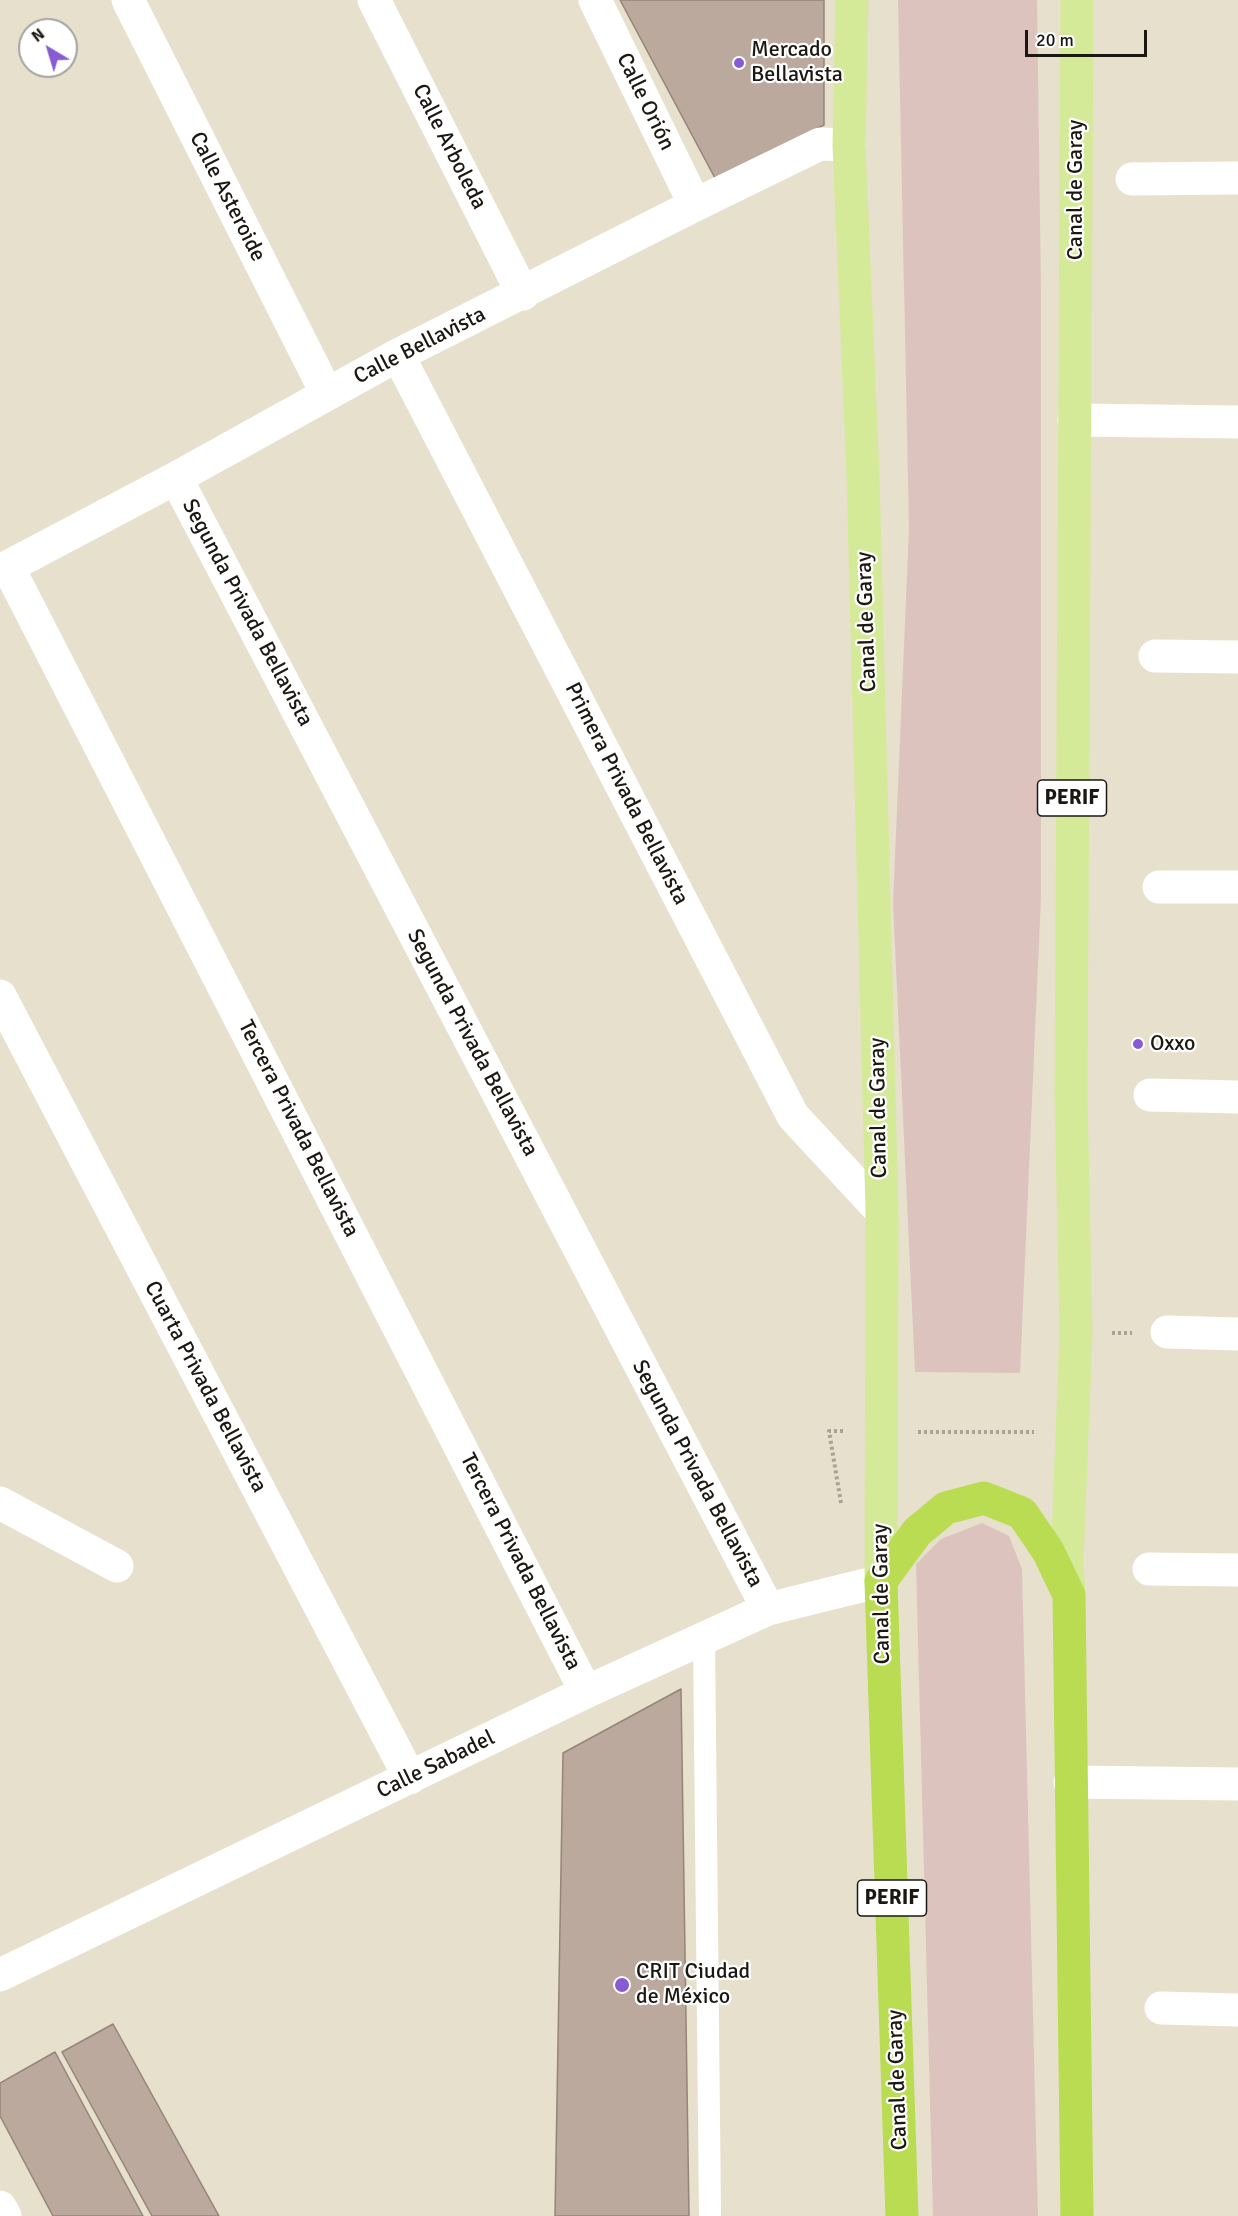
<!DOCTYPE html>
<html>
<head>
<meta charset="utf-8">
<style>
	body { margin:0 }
	#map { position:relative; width:1238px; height:2216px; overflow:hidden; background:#e7e0cd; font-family:Signika,sans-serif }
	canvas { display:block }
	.north { position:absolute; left:18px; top:18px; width:60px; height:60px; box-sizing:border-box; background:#fff; border:2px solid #a3a3a0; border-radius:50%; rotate:322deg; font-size:16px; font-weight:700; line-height:24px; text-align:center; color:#1a1811 }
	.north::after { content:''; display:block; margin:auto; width:21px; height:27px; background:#875bd4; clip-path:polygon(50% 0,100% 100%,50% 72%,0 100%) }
	.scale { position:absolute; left:1025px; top:30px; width:122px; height:27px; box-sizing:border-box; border:3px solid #1a1811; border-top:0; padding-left:8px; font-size:18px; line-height:21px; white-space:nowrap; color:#1a1811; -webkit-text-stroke:4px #fff; paint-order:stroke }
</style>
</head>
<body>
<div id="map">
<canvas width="1238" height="2216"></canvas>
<div class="north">N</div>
<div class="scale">20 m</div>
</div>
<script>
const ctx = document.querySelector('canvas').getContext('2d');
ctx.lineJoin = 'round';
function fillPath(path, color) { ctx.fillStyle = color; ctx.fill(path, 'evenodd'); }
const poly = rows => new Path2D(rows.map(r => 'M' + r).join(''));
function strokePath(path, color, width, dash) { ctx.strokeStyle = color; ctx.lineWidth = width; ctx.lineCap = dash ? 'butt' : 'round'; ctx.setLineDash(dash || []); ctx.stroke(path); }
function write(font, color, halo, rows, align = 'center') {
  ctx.font = font + ' Signika,sans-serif'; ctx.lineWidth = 4.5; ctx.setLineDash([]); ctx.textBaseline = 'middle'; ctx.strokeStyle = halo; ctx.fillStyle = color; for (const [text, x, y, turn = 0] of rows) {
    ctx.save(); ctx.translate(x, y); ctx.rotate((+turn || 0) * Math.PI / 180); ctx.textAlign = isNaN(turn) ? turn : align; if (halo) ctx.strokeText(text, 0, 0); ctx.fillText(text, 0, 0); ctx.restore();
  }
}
fillPath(poly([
	[898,0,1037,0,1041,294,1041,897,1020,1373,915,1372,893,904,909,528],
	[982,1523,1009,1536,1022,1569,1038,2216,933,2216,916,1564,941,1539]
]), '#ddc3be');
const building = poly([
	[620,0,824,0,824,125,716,180,620,0],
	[681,1689,689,2216,555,2216,563,1753,681,1689],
	[113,2024,219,2216,152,2216,62,2052,113,2024],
	[55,2052,143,2216,53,2216,0,2116,0,2083,55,2052]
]);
fillPath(building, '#baa99c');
strokePath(building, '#958578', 1.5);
strokePath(poly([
	[1112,1333,1132,1333],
	[918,1432,1034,1432],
	[841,1503,829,1431,845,1431]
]), '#a8a393', 4, [3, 3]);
strokePath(poly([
	[704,1638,710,2216]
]), '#fff', 22);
strokePath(poly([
	[128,0,327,394],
	[374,0,523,294],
	[595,0,695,205],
	[1132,179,1238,178],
	[398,355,793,1116,882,1212],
	[1074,420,1238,422],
	[176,478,768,1609],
	[8,567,586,1692],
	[0,571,176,478,398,355,695,205,820,144,849,145],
	[1155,656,1238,657],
	[1159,887,1238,887],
	[0,996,410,1778],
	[1150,1095,1238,1097],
	[1167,1332,1238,1334],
	[0,1503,117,1566],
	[1149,1569,1238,1570],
	[1070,1782,1238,1784],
	[0,1975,586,1692,768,1609,881,1581],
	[1161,2008,1238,2010],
	[0,2207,5,2216]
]), '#fff', 33);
strokePath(poly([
	[852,0,849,145,863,476,882,1212,881,1581],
	[1069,1595,1067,1561,1076,1334,1071,1096,1077,0]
]), '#d5ea98', 33);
strokePath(poly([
	[902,2216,881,1581,917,1532,946,1508,984,1498,1022,1513,1048,1551,1069,1595,1077,2216]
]), '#b9dc53', 33);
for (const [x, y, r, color] of [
	[739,63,6,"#875bd4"],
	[1138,1044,6,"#875bd4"],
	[622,1985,8,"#875bd4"]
]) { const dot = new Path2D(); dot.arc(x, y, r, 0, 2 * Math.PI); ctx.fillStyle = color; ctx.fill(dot); strokePath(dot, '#fff', 2); }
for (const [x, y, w] of [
	[1072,798,69],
	[892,1898,69]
]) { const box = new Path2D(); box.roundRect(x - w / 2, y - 18, w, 36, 4.5); ctx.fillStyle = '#fff'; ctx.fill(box); strokePath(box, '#1a1811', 1.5); }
write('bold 21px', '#1a1811', null, [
	["PERIF",1072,798],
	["PERIF",892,1898]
]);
write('22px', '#1a1811', '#fff', [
	["Mercado",751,50],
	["Bellavista",751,75],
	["Oxxo",1150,1044],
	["CRIT Ciudad",636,1972],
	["de México",636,1997]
], 'left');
write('22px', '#1a1811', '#fff', [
	["Calle Orión",645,102,64],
	["Calle Arboleda",449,147,63],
	["Canal de Garay",1076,190,-90],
	["Calle Asteroide",227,197,63],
	["Calle Bellavista",420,346,-27],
	["Segunda Privada Bellavista",247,613,62],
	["Canal de Garay",867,622,-92],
	["Primera Privada Bellavista",626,794,63],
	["Segunda Privada Bellavista",472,1043,62],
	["Canal de Garay",879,1108,-91],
	["Tercera Privada Bellavista",298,1129,63],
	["Cuarta Privada Bellavista",205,1387,62],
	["Segunda Privada Bellavista",697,1474,62],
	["Tercera Privada Bellavista",520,1562,63],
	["Canal de Garay",882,1594,-91],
	["Calle Sabadel",436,1765,-26],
	["Canal de Garay",898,2080,-92]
]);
</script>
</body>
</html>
